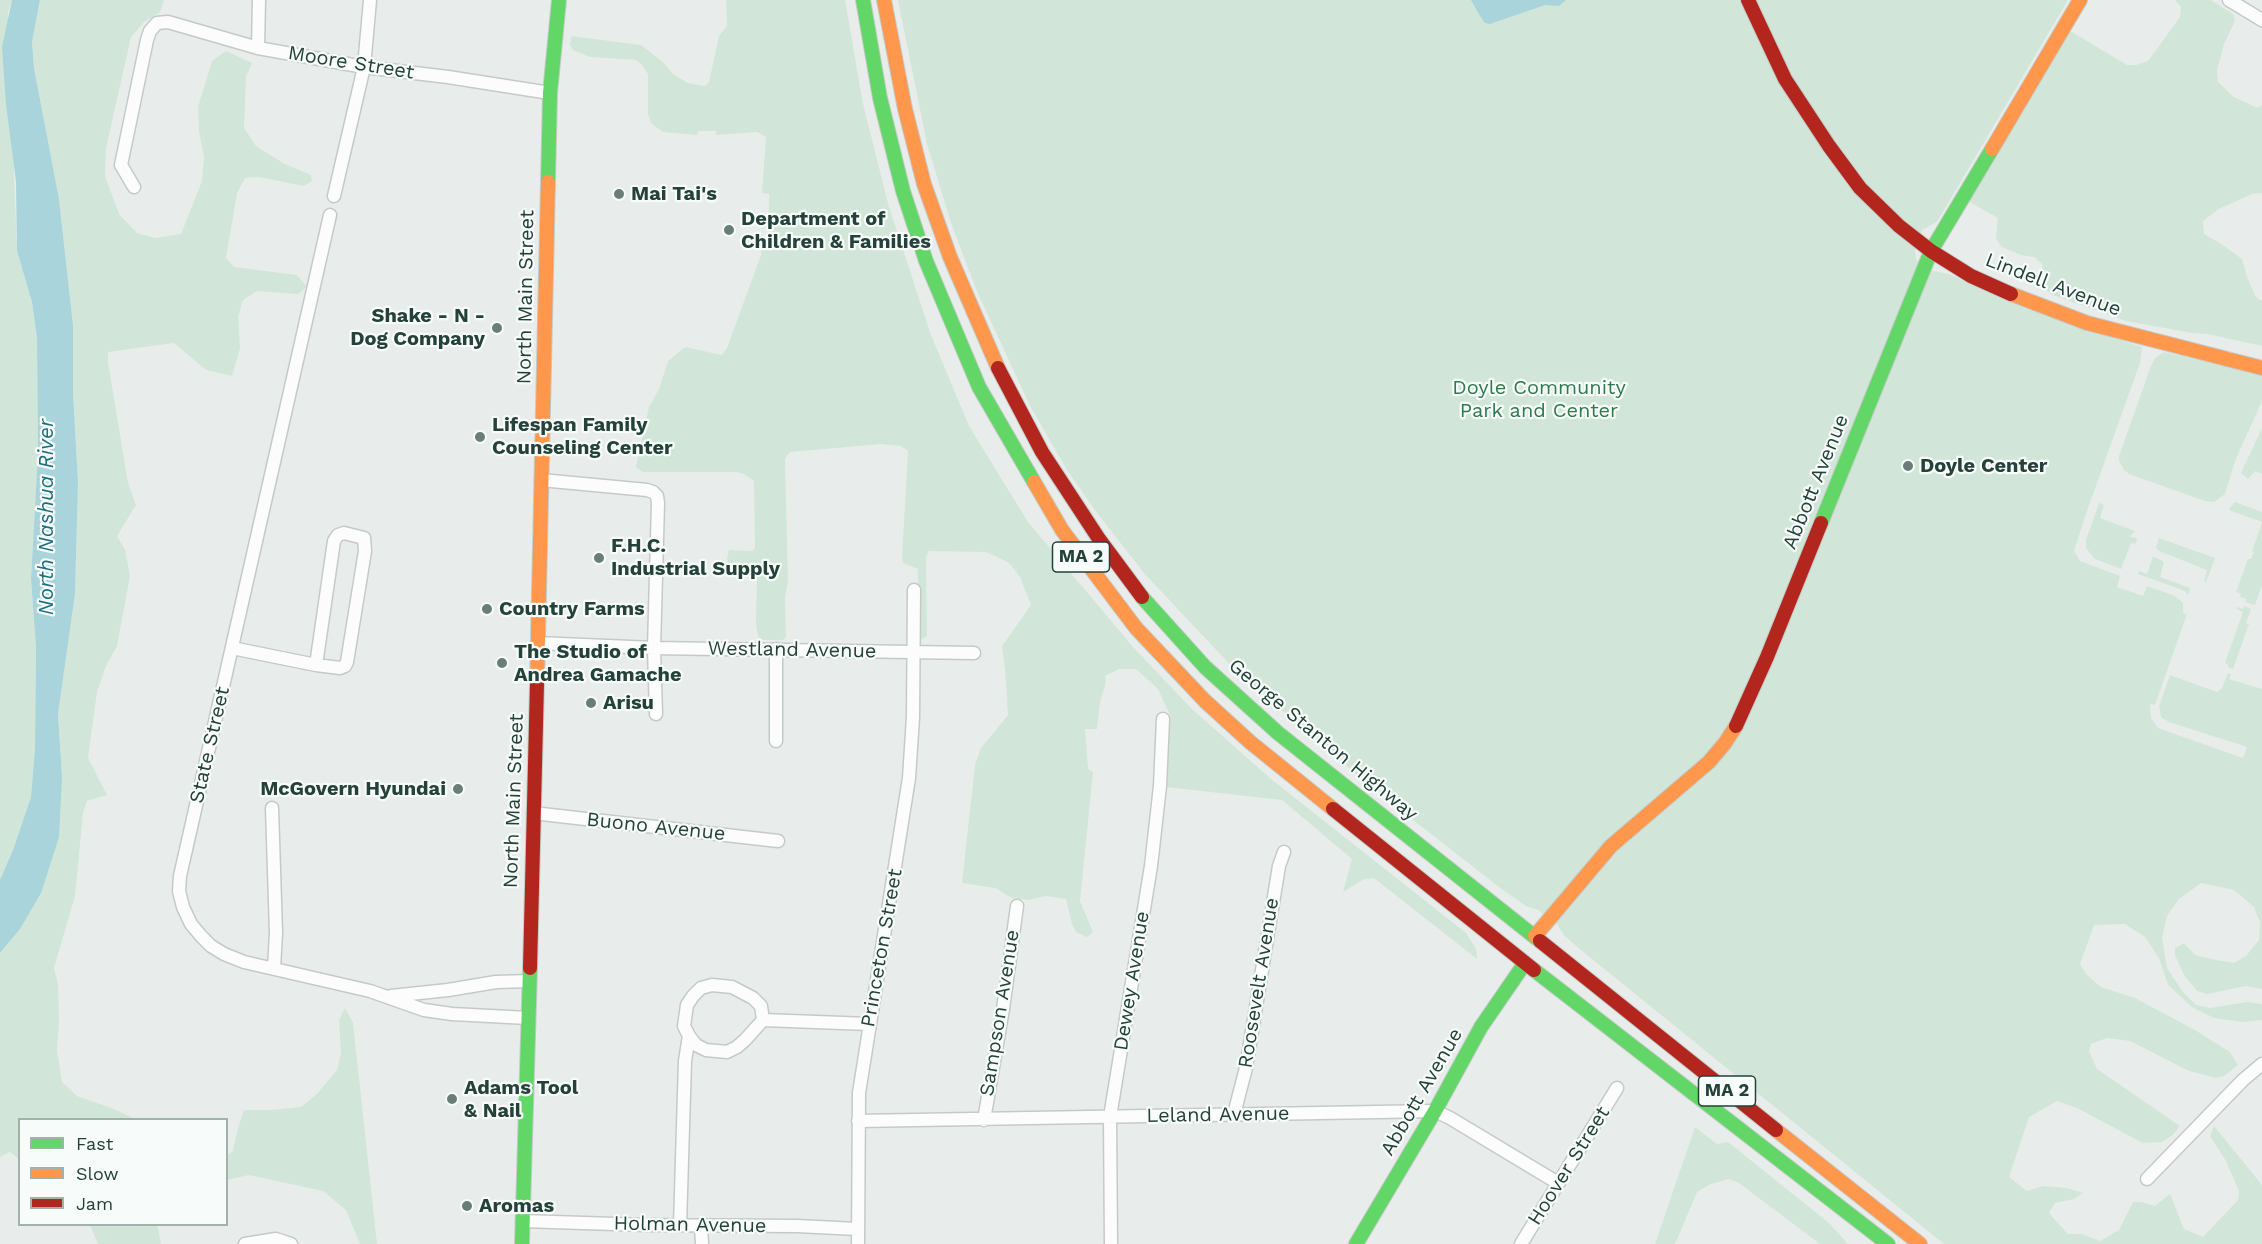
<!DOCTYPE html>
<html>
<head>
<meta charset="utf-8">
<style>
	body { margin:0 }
	#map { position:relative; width:2262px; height:1244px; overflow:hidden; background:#e8edeb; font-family:"Work Sans",sans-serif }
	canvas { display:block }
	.legend { position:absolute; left:18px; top:1118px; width:210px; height:108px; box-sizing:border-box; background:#f7fbf9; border:2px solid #a3b1ad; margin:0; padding:8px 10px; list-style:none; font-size:18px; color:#24423a }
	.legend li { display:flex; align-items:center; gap:12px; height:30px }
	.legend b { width:30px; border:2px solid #a3b1ad }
</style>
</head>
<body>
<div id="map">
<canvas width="2262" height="1244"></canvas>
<ul class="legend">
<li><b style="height:8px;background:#63d668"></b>Fast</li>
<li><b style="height:8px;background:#ff974d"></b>Slow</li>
<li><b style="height:8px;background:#b3261e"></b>Jam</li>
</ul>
</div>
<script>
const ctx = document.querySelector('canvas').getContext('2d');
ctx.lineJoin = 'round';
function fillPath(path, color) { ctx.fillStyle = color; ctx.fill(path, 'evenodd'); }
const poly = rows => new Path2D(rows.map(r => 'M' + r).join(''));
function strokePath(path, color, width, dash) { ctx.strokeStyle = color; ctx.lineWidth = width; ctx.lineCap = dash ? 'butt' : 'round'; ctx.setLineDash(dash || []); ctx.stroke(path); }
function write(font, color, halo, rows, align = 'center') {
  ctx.font = font + ' "Work Sans",sans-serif'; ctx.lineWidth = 4.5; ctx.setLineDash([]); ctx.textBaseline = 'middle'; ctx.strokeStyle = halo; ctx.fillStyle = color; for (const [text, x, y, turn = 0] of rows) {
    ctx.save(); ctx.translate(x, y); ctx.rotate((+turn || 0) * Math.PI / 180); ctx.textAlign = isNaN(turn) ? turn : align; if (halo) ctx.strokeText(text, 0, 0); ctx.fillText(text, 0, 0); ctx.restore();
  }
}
fillPath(poly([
	[0,0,12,0,8,12,17,251,32,302,37,338,38,452,31,579,36,647,35,747,31,797,13,850,0,880],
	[40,0,164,0,160,12,144,22,131,37,106,148,105,176,119,214,137,233,155,238,181,234,202,181,204,157,199,131,198,107,212,61,226,51,252,63,246,77,244,128,256,146,283,163,311,175,312,181,304,186,259,177,245,178,237,193,226,258,234,267,297,275,307,287,298,294,257,291,243,300,238,317,240,348,232,376,206,370,174,343,108,352,108,362,128,483,136,505,117,536,125,550,130,576,117,646,106,666,97,692,88,758,107,795,87,801,83,813,75,896,54,968,58,984,59,1020,57,1051,62,1082,77,1096,114,1109,135,1119,20,1120,19,1159,10,1152,0,1157,0,953,20,929,62,776,58,714,75,594,78,483,73,393,73,325,59,199,34,68,32,41],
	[726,0,845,0,863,104,889,207,931,335,969,426,1028,522,1133,647,1192,709,1271,779,1466,933,1476,949,1477,959,1374,878,1364,879,1343,892,1352,859,1282,800,1166,787,1170,715,1158,689,1136,669,1119,669,1105,676,1106,682,1100,702,1097,729,1085,729,1088,769,1093,772,1080,901,1093,932,1087,937,1076,932,1072,924,1066,899,1046,896,1029,900,1012,898,995,888,962,883,975,765,981,748,1008,715,1005,669,1002,646,1031,605,1020,577,1009,563,997,557,985,552,929,551,926,557,927,636,921,640,918,633,918,569,903,563,902,557,908,451,901,446,881,444,790,452,785,459,788,581,785,598,786,637,783,640,759,640,756,626,757,573,754,569,748,567,729,569,727,558,729,550,752,551,755,548,754,481,744,474,737,472,643,472,636,467,649,407,659,389,668,361,685,347,722,355,727,348,761,255,761,237,768,236,769,194,762,193,766,137,757,132,716,135,716,131,698,131,697,135,663,132,652,124,648,114,648,74,642,65,636,60,590,57,573,50,570,45,571,36,641,45,663,62,673,74,688,83,705,86,709,82,719,36,727,26],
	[898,0,2068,0,1937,222,1922,230,1915,251,1916,260,1933,271,1949,274,2019,306,2142,347,2140,363,2087,511,2074,551,2080,561,2120,576,2117,587,2143,596,2147,586,2175,596,2183,603,2183,613,2187,614,2155,705,2150,704,2151,718,2158,728,2243,758,2247,747,2169,722,2161,717,2159,706,2170,675,2217,692,2222,688,2228,673,2231,674,2229,679,2262,689,2262,989,2246,986,2207,994,2197,991,2184,975,2175,955,2175,948,2184,943,2195,955,2216,960,2234,963,2246,956,2259,940,2260,922,2254,907,2234,890,2201,883,2179,899,2167,916,2162,938,2167,968,2183,992,2196,1005,2210,1008,2247,1002,2262,1004,2262,1020,2242,1022,2214,1018,2192,1007,2168,985,2159,958,2145,937,2125,924,2094,925,2080,964,2086,974,2101,987,2135,998,2195,1030,2230,1052,2238,1065,2224,1076,2216,1078,2189,1071,2130,1041,2107,1038,2091,1044,2089,1051,2097,1069,2180,1126,2173,1135,2162,1142,2143,1143,2077,1108,2057,1101,2029,1117,2009,1177,2027,1191,2043,1186,2067,1188,2083,1193,2074,1199,2055,1203,2049,1213,2068,1234,2082,1234,2100,1241,2119,1230,2133,1202,2141,1202,2155,1206,2170,1194,2184,1229,2203,1237,2238,1200,2239,1191,2226,1161,2210,1136,2214,1126,2262,1185,2262,1244,1944,1244,1576,946,1564,935,1557,924,1538,910,1526,906,1499,887,1381,795,1236,671,1144,573,1097,513,1067,470,1030,406,976,289,951,223,927,144],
	[2175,0,2211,0,2233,14,2235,21,2224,44,2217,70,2218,82,2234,97,2258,108,2262,105,2262,193,2252,194,2219,209,2203,221,2204,234,2223,245,2242,259,2247,277,2256,297,2262,301,2262,346,2207,334,2192,333,2126,321,2053,295,2044,289,2042,264,2034,257,2021,255,2002,247,1996,239,1998,218,1966,200,2065,35,2072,32,2127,65,2136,65,2148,61,2180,17,2181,7],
	[2164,352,2262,374,2262,401,2235,461,2225,494,2214,502,2205,501,2129,474,2124,470,2119,461,2119,456,2151,366,2155,358],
	[2262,428,2262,474,2255,471,2248,479,2241,473],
	[2235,502,2262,512,2262,585,2255,605,2245,602,2246,599,2240,597,2241,594,2236,592,2248,559,2251,559,2254,552,2252,551,2262,522,2231,511,2229,509],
	[2099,503,2104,505,2100,518,2135,531,2130,537,2136,538,2137,540,2135,544,2131,543,2121,569,2095,559,2086,548,2086,540],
	[2159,538,2215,558,2206,582,2204,581,2207,570,2159,551,2156,548],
	[2153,556,2164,562,2160,577,2190,588,2188,595,2185,591,2138,574,2139,571,2147,574],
	[2244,606,2251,609,2246,623,2249,624,2233,669,2228,667,2228,664,2225,663,2243,612,2236,609,2237,607,2243,609],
	[345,1008,353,1023,377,1244,360,1244,346,1210,323,1191,249,1175,227,1180,227,1156,233,1151,238,1128,244,1110,271,1110,301,1107,316,1095,337,1070,341,1054,339,1020],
	[1695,1127,1717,1144,1728,1142,1829,1223,1848,1244,1820,1244,1739,1183,1729,1179,1711,1184,1697,1192,1675,1244,1655,1244],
	[90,1225,157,1225,161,1244,98,1244]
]), '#d1e6d8');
fillPath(poly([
	[12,0,40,0,32,42,34,68,59,199,73,325,73,393,78,483,75,594,58,714,62,776,59,837,41,893,20,929,0,953,0,880,13,850,31,797,35,747,36,647,31,579,38,452,37,338,32,302,17,251,16,182,6,104,2,47],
	[1471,0,1566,0,1559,6,1545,5,1490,24,1485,23,1480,16]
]), '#a9d4db');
const street = poly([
	[2229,0,2262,20],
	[258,48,259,0],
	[134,187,121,165,147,40,150,31,157,23,168,22,258,48,364,67,448,77,550,93],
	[334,196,364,67,370,0],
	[330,215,180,876,179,891,183,907,191,924,201,936,211,946,224,954,244,962,370,991,424,1010,452,1014,528,1018],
	[541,480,647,490,653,492,657,496,658,503,654,648,656,714],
	[537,643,654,648,974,653],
	[232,648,316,665,334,541,338,535,344,533,364,538,365,551,347,662,345,666,340,668,316,665],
	[776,649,776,741],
	[272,808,276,933,274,968],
	[533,813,778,841],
	[712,985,732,987,753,998,761,1006,763,1020,745,1040,737,1047,727,1052,706,1050,696,1045,689,1036,684,1026,687,1005,693,996,701,988,712,985],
	[391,996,448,990,496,982,530,981],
	[763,1020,869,1024],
	[1234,1114,1246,1068,1279,866,1284,852],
	[984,1120,1003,1009,1017,906],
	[858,1121,1435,1111,1450,1118,1558,1183],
	[2147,1179,2243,1080,2262,1064],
	[522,1221,645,1225,797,1226,857,1229],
	[680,1225,685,1061,689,1036],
	[701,1226,702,1244],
	[245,1244,276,1239,291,1244],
	[858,1244,859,1093,909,778,913,717,914,590],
	[1111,1244,1110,1117,1151,866,1160,786,1163,719],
	[1521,1244,1617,1088]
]);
const fast = poly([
	[863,0,880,98,903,191,926,261,979,387,1034,482],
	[548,182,550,93,559,0],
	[1821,523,1931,251,1992,149],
	[1142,597,1205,667,1278,733,1540,941],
	[1534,970,1888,1244],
	[522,1244,530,968],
	[1356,1244,1435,1111,1481,1027,1525,963]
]);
const slow = poly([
	[884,0,905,109,924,184,950,257,998,368],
	[1992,149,2080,0],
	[2011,294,2087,323,2262,368],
	[1034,482,1062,530,1136,628,1205,701,1250,742,1333,809],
	[537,683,548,182],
	[1535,936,1611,846,1709,762,1725,743,1736,726],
	[1776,1130,1920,1244]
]);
const jam = poly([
	[1748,0,1785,79,1829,146,1860,188,1899,226,1931,251,1971,276,2011,294],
	[998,368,1042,452,1099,539,1142,597],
	[1736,726,1767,657,1821,523],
	[1333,809,1534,970],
	[1540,941,1776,1130],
	[530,968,537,683]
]);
strokePath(street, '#c5cac8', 15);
strokePath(fast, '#c3cbc8', 16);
strokePath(slow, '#c3cbc8', 16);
strokePath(jam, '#c3cbc8', 16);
strokePath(street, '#fcfcfc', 12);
strokePath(fast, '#63d668', 14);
strokePath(slow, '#ff974d', 14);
strokePath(jam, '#b3261e', 14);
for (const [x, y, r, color] of [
	[619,194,6,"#697e78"],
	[729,230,6,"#697e78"],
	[497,328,6,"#697e78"],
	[480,437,6,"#697e78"],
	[1908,466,6,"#697e78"],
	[599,558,6,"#697e78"],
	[487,609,6,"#697e78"],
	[502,663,6,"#697e78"],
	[591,703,6,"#697e78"],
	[458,789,6,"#697e78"],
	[452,1099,6,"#697e78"],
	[467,1206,6,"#697e78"]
]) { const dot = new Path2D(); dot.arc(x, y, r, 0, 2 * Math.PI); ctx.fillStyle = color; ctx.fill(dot); strokePath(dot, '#f7fbf9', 2); }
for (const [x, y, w] of [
	[1081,557,57],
	[1727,1091,57]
]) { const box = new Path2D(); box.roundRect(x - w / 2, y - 15, w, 30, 4.5); ctx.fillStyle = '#f7fbf9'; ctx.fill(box); strokePath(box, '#24423a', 1.5); }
write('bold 18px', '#24423a', null, [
	["MA 2",1081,557],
	["MA 2",1727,1091]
]);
write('20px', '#24423a', '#f7fbf9', [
	["Moore Street",351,63,9],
	["Lindell Avenue",2053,285,21],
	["North Main Street",526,297,-89],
	["Abbott Avenue",1816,482,-68],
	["Westland Avenue",792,650,1],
	["George Stanton Highway",1323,740,40],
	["State Street",210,745,-77],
	["North Main Street",514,801,-88],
	["Buono Avenue",656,827,6],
	["Princeton Street",882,948,-80],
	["Dewey Avenue",1132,981,-81],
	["Roosevelt Avenue",1259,983,-81],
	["Sampson Avenue",1000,1013,-81],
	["Abbott Avenue",1422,1092,-60],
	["Leland Avenue",1218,1115,-1],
	["Hoover Street",1569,1166,-58],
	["Holman Avenue",690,1225,1]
]);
write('bold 20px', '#24423a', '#f7fbf9', [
	["Mai Tai's",631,194],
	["Department of",741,219],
	["Children & Families",741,242],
	["Shake - N -",485,316,"right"],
	["Dog Company",485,339,"right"],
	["Lifespan Family",492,425],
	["Counseling Center",492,448],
	["Doyle Center",1920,466],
	["F.H.C.",611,546],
	["Industrial Supply",611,569],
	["Country Farms",499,609],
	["The Studio of",514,652],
	["Andrea Gamache",514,675],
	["Arisu",603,703],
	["McGovern Hyundai",446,789,"right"],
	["Adams Tool",464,1088],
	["& Nail",464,1111],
	["Aromas",479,1206]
], 'left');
write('20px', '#2d7a4b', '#f7fbf9', [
	["Doyle Community",1539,388],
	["Park and Center",1539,411]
]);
write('italic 21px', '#1c6f80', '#f7fbf9', [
	["North Nashua River",47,517,-90]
]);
</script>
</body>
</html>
